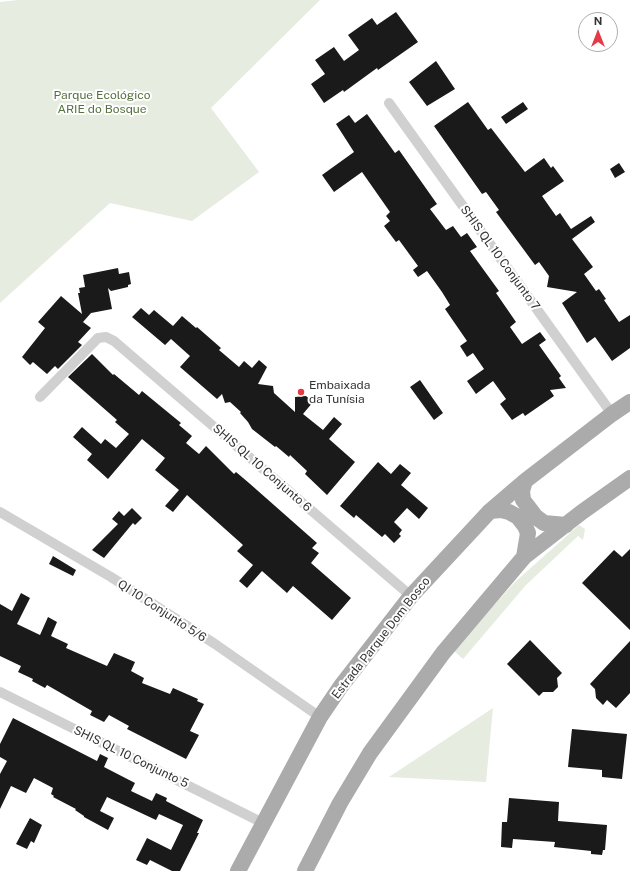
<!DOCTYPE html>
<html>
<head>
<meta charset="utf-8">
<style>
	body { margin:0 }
	#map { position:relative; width:630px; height:871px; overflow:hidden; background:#fff; font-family:"Public Sans",sans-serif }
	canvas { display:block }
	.north { position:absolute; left:578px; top:12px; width:40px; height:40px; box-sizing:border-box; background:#fff; border:1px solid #adadad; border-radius:50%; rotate:0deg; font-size:11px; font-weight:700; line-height:16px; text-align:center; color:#333 }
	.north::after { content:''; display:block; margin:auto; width:14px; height:18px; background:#e63946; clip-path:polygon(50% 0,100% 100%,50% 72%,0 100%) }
</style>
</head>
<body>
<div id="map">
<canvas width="630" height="871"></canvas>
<div class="north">N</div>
</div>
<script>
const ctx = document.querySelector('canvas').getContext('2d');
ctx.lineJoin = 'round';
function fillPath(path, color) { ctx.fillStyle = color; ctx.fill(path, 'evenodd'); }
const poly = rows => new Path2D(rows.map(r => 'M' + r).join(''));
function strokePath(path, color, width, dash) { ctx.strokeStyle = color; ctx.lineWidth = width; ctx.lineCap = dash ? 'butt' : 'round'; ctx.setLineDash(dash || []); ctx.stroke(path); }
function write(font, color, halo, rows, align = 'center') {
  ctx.font = font + ' "Public Sans",sans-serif'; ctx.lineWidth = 4; ctx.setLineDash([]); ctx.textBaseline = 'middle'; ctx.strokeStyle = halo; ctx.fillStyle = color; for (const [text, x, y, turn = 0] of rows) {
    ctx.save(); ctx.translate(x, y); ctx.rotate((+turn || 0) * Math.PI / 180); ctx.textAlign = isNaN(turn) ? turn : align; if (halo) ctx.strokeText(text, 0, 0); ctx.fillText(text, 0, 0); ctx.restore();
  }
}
fillPath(poly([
	[18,0,320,0,211,108,259,172,192,221,110,203,0,303,0,2],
	[579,525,585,529,583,540,578,536,526,585,463,659,453,650,516,581],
	[493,708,486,782,389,777]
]), '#e6ecdf');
fillPath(poly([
	[396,12,418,42,378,70,377,68,344,92,343,90,324,103,311,84,325,74,315,60,334,47,344,61,359,50,348,35,372,18,377,25],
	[436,61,455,89,427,106,409,82],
	[468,102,488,130,491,128,525,172,544,158,551,168,553,166,564,181,542,196,556,216,560,213,571,229,591,216,595,222,572,239,593,267,584,274,596,291,599,289,606,299,604,300,619,322,630,315,630,348,612,361,595,337,587,343,562,303,577,292,547,287,549,276,539,262,535,265,496,212,499,210,486,192,482,194,434,126],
	[523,102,528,109,506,124,501,117],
	[367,114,395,153,399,150,437,204,430,209,446,230,453,226,461,237,467,233,477,247,470,251,499,291,496,293,516,322,510,327,522,344,540,332,546,340,539,345,561,376,559,378,566,388,550,390,554,396,525,416,523,413,512,420,500,404,506,399,493,381,476,394,467,381,484,369,473,353,467,357,460,346,467,341,445,309,450,305,442,292,427,271,418,277,413,270,418,266,399,240,396,242,384,226,390,221,386,216,390,212,362,172,334,192,322,175,354,152,336,124,349,115,355,123],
	[619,163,625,172,615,178,610,169],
	[118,268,119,274,129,272,131,284,128,285,128,287,111,291,108,288,112,309,91,313,83,322,91,328,78,342,82,345,58,369,55,366,47,374,33,362,30,365,22,357,45,328,38,322,61,296,82,314,78,293,80,293,79,288,85,287,83,275],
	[141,308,149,315,154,310,173,326,182,316,196,328,197,327,221,348,219,350,239,367,244,361,252,368,259,360,267,367,258,384,273,386,274,393,295,412,295,397,306,396,313,402,303,414,323,430,334,417,342,424,329,439,355,462,327,495,305,474,307,471,290,455,289,457,276,446,275,447,252,429,248,422,240,413,241,412,230,402,225,403,222,394,217,399,180,367,190,356,171,339,165,345,132,317],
	[92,354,113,375,114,374,139,395,142,391,181,423,179,425,192,436,186,443,199,454,206,446,234,474,236,472,249,483,317,543,312,548,319,553,311,563,351,598,332,620,293,586,287,593,262,571,247,588,239,581,253,565,237,551,243,545,187,495,173,512,165,506,179,490,155,470,165,458,142,439,108,479,87,460,92,454,73,437,82,427,101,444,105,439,116,448,129,434,115,422,117,420,68,377],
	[420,380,443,413,434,420,410,387],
	[378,462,391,474,400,464,411,473,401,485,428,508,419,519,407,508,394,522,402,530,399,534,401,536,394,543,385,534,382,537,356,515,354,518,340,506],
	[132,508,142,518,135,525,133,523,104,558,92,550,118,524,112,519,119,511,124,516],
	[630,549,630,630,582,583,614,550,622,557],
	[53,556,76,570,73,576,49,564],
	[21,593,30,598,17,624,40,635,48,617,57,622,51,636,68,644,66,648,107,666,114,653,135,662,131,671,144,678,142,683,170,694,173,688,198,699,197,701,204,704,190,731,199,735,186,759,127,729,129,726,109,715,104,722,90,715,92,711,47,685,45,688,32,681,33,679,18,672,21,666,0,656,0,604,12,611],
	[530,640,562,673,557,678,558,687,553,692,543,692,539,696,507,664],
	[630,641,630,693,616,708,607,700,603,705,596,698,595,689,590,684],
	[13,718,97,761,100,754,108,758,104,767,135,783,131,791,152,801,156,793,167,798,166,801,203,820,197,833,199,833,180,871,172,871,150,860,147,865,136,860,147,838,171,850,183,825,159,814,156,820,107,797,100,811,114,818,108,830,84,817,84,816,75,810,76,809,53,797,54,796,51,794,53,788,34,778,26,793,11,786,0,809,0,774,7,761,0,757,0,744],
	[572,729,627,734,622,779,602,777,602,770,568,767],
	[509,798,559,802,558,821,607,825,605,850,603,850,602,855,591,854,591,851,554,847,555,842,513,839,512,848,501,847,502,822,507,822],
	[30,818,42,825,34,843,31,841,27,849,16,844]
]), '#1a1a1a');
strokePath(poly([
	[389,103,612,414],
	[40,397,98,338,106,337,114,341,411,596],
	[0,512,111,577,215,644,320,717],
	[0,692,263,823]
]), '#d0d0d0', 10);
strokePath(poly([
	[525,481,522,491,523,500,536,517,544,523,566,525],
	[490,511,501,510,509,512,518,517,525,526,528,533,524,557],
	[238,871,320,717,341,686,411,596,490,511,525,481,612,414,630,402],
	[305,871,340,803,370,753,443,653,524,557,582,512,630,478]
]), '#ababab', 16);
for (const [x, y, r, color] of [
	[301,392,4,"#e63946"]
]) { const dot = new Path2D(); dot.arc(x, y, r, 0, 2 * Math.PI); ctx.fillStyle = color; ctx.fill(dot); strokePath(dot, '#fff', 1.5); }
write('12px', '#56703f', '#fff', [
	["Parque Ecológico",102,95],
	["ARIE do Bosque",102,109]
]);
write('12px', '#333', '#fff', [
	["SHIS QL 10 Conjunto 7",500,258,54],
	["SHIS QL 10 Conjunto 6",262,468,41],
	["QI 10 Conjunto 5/6",162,611,33],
	["Estrada Parque Dom Bosco",381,638,-52],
	["SHIS QL 10 Conjunto 5",131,757,26]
]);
write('12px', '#333', '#fff', [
	["Embaixada",309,385],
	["da Tunísia",309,399]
], 'left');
</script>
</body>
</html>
